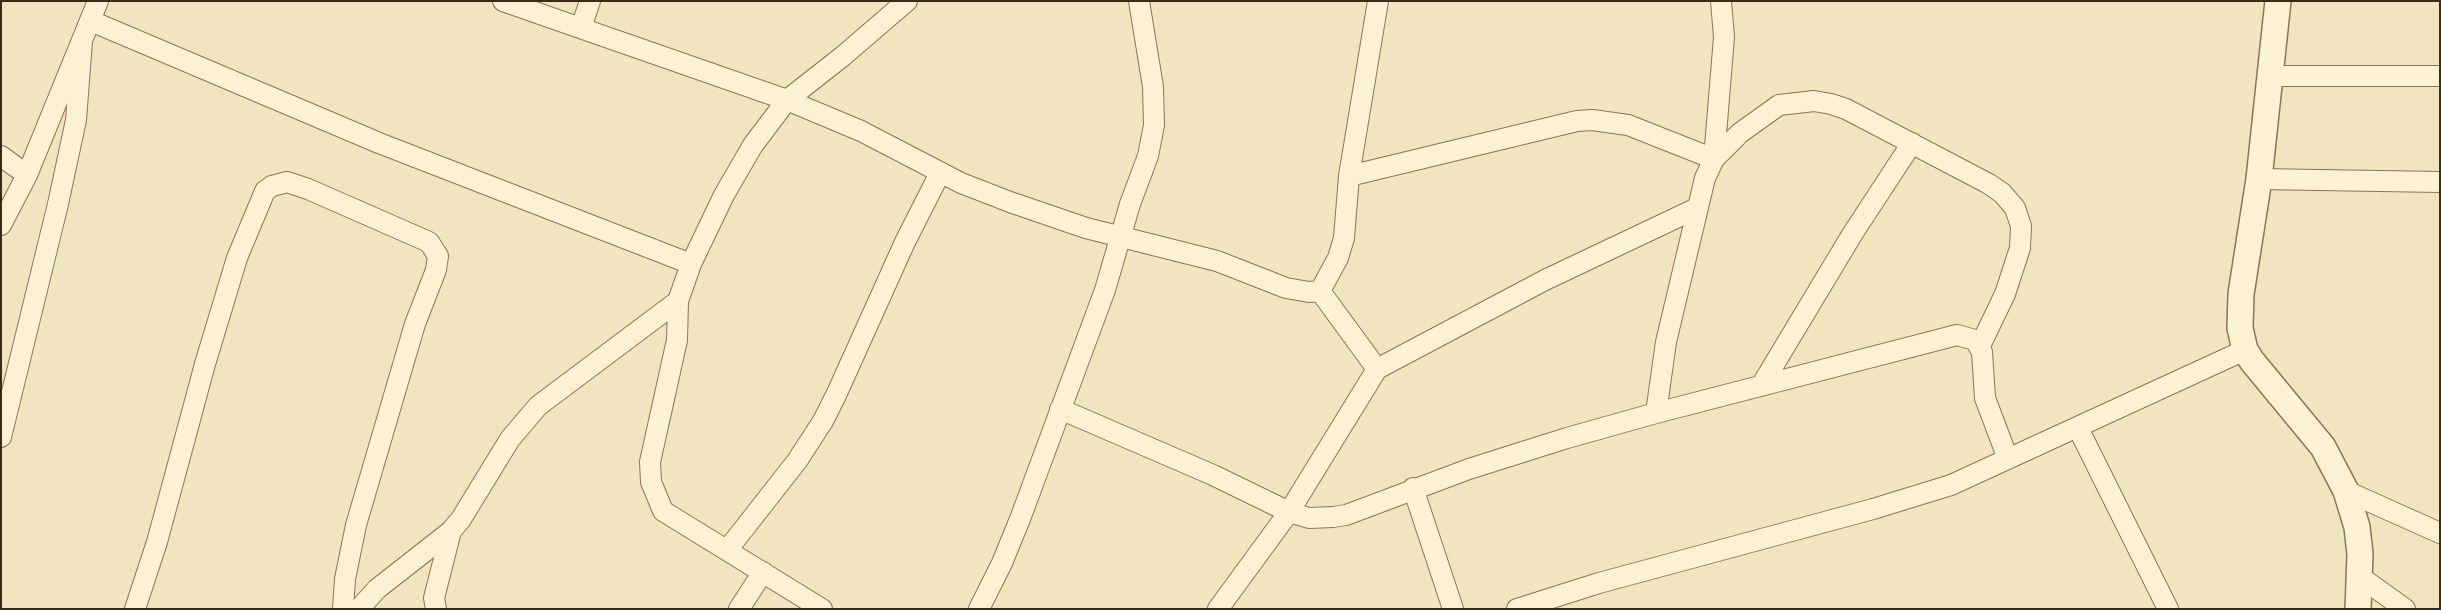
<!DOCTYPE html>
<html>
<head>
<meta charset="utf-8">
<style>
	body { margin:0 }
	#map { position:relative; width:2441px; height:610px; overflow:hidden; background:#f1e5bf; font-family:Spectral,serif }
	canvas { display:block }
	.frame { position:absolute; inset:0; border:2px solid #392b1c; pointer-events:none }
</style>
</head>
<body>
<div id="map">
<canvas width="2441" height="610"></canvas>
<div class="frame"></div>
</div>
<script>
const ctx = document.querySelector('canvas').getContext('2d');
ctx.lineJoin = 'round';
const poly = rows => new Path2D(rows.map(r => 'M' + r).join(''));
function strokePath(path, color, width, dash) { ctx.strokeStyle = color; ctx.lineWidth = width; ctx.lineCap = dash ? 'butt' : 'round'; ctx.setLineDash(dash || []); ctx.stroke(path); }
const minor = poly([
	[503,1,787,100,861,131,961,183,1010,202,1086,228,1217,261,1286,288,1309,292,1320,291],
	[91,21,379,143,691,264],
	[581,28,590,1],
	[2271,76,2440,76],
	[1,156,27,175],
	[1349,176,1577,121,1592,120,1628,125,1714,159,1740,133,1779,105,1814,101,1831,104,1846,109,1989,184,2002,193,2015,208,2021,226,2020,248,2005,294,1980,346],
	[2259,179,2440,182],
	[1,225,27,175,98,1],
	[1377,369,1320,291,1338,258,1344,238,1349,176,1378,1],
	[1761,386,1853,233,1912,143],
	[1060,409,1213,475,1289,512,1309,518,1333,517,1346,515,1469,469,1567,438,1656,413,1957,335,1975,340,1982,352,1985,398,2008,459],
	[1656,413,1666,342,1705,178,1714,159,1724,37,1721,1],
	[2078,428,2168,609],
	[1,437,58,204,76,120,82,41],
	[1413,488,1453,609],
	[2346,491,2440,533],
	[728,549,797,461,823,421,837,393,905,242,940,173],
	[2359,576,2405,609],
	[135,609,157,542,205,364,237,258,265,191,272,186,287,182,308,189,429,242,438,256,436,270,415,324,356,525,345,579,343,609],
	[359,609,377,589,451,531,461,519,510,439,538,406,678,301],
	[436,609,434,598,451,531],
	[739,609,763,572],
	[822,609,663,511,651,482,650,462,677,340,678,301,691,264,724,195,753,145,787,100,843,56,907,1],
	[979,609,1002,563,1020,519,1105,290,1130,204,1148,156,1154,125,1153,87,1139,1],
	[1218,609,1289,512,1377,369,1545,280,1697,208],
	[1517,609,1599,583,1873,509,1951,485,2245,350]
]);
const tertiary = poly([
	[2278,1,2259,179,2241,294,2240,328,2245,350,2252,361,2323,447,2346,491,2357,527,2360,554,2358,609]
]);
strokePath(minor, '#8b7556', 22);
strokePath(tertiary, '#8b7556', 28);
strokePath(minor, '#fbf1d3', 20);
strokePath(tertiary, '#fbf1d3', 25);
</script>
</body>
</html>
